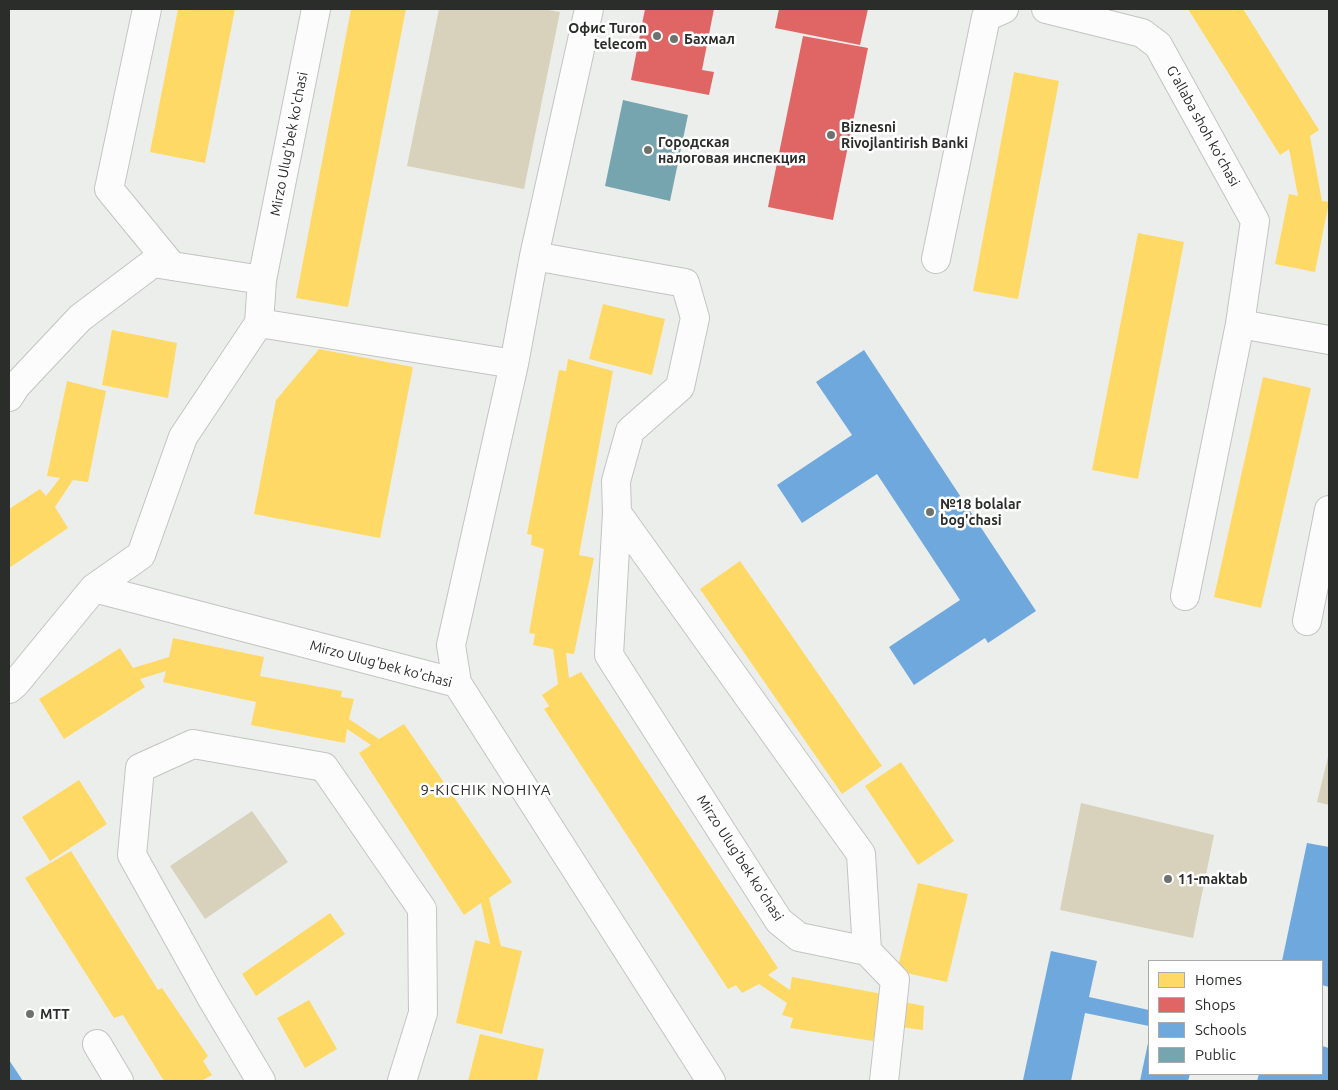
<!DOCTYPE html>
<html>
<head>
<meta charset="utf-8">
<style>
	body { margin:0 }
	#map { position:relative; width:1338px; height:1090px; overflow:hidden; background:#eceeeb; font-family:Ubuntu,sans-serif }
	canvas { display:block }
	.frame { position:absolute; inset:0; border:10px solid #2b2d2b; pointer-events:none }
	.legend { position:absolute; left:1148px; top:960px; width:175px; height:115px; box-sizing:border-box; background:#fff; border:1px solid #aaabaa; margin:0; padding:6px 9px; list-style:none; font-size:15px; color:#2b2d2b }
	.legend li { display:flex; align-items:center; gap:10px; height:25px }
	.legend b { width:25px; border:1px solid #aaabaa }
</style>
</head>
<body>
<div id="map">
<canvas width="1338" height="1090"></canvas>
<div class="frame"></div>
<ul class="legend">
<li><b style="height:14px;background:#ffd966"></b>Homes</li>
<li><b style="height:14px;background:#e06666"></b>Shops</li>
<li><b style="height:14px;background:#6fa8dc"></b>Schools</li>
<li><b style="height:14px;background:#76a5af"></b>Public</li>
</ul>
</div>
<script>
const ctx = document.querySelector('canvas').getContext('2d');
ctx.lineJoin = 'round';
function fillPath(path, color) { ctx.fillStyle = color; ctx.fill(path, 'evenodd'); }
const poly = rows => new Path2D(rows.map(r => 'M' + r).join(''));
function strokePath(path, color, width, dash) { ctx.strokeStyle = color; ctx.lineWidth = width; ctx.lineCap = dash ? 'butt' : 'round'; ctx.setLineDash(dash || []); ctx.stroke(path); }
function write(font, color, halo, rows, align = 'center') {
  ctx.font = font + ' Ubuntu,sans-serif'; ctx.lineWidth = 5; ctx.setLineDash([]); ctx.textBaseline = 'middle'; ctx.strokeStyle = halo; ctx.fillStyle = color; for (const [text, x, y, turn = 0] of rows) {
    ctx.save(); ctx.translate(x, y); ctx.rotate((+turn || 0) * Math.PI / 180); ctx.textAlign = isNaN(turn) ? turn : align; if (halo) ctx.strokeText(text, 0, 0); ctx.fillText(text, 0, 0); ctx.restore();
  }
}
fillPath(poly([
	[439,9,543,9,560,12,524,189,407,166],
	[1329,753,1329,805,1317,802],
	[1081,803,1214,835,1193,938,1060,910],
	[252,811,288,862,205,919,170,866]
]), '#d8d2bc');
fillPath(poly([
	[178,9,235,9,205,163,150,152],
	[351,9,406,9,348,307,296,298],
	[1188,9,1243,9,1319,130,1310,136,1322,201,1329,202,1315,272,1275,264,1289,194,1298,196,1289,149,1280,155],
	[1014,72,1059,81,1018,299,973,291],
	[1138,233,1184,242,1138,479,1092,470],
	[603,304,665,319,652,375,589,359],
	[112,330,177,343,168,398,102,385],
	[319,349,413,367,380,538,254,514,276,400],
	[568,359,613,371,579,555,594,558,574,654,566,653,569,678,581,672,778,968,768,975,790,990,792,977,882,994,873,1041,790,1028,793,1018,782,1015,787,1003,759,984,742,993,736,985,728,989,544,709,549,706,542,695,558,684,553,649,533,645,535,634,529,633,544,549,531,545,532,535,527,534,559,370,566,371],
	[1263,377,1311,388,1261,608,1214,597],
	[67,381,106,391,88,482,73,480,55,507,68,528,9,568,9,509,40,489,46,496,60,478,47,476],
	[740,561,882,766,842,794,700,589],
	[173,638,264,657,260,676,342,691,341,697,354,699,349,719,379,739,404,724,512,882,489,898,501,946,522,951,502,1034,456,1023,475,940,490,944,481,903,464,915,359,753,371,745,347,729,345,743,251,725,256,702,163,682,166,671,140,679,145,687,64,739,39,699,120,648,133,668,169,657],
	[901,762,954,841,918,865,865,786],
	[79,780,107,824,50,861,22,817],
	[71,851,158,990,162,988,208,1056,203,1061,212,1075,201,1081,164,1081,123,1015,114,1018,25,878],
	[918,883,968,894,947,982,897,971],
	[330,913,345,934,256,996,242,974],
	[309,1000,337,1049,305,1068,277,1018],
	[904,1002,924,1006,923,1030,900,1027],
	[480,1034,544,1049,537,1081,468,1081]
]), '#ffd966');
fillPath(poly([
	[645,9,714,9,702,70,714,72,709,95,631,80],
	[779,9,868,9,860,45,775,28],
	[803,36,868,48,833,220,768,207]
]), '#e06666');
fillPath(poly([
	[864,350,1036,611,988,643,985,638,914,685,889,647,960,600,877,474,802,523,777,485,852,435,816,382],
	[1307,843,1329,847,1329,987,1322,985,1322,961,1282,961],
	[1051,951,1097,961,1089,997,1149,1010,1149,1026,1085,1013,1071,1081,1027,1081,1023,1080],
	[1148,1043,1149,1074,1190,1074,1188,1081,1140,1081],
	[1322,1046,1329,1048,1329,1081,1257,1081,1259,1074,1322,1074],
	[9,1060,23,1081,9,1081]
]), '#6fa8dc');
fillPath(poly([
	[623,100,688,115,670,201,605,186]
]), '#76a5af');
const minor = poly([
	[147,9,109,189,172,266],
	[316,9,262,280,259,323,514,364],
	[1046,9,1142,33,1158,45,1255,221,1240,324],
	[534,256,685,283,695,318,680,387,630,431,616,481,617,513,609,655,779,921,799,937,867,951,861,854,617,513],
	[936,259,986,17,1004,9],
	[9,397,16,386,80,318,153,263,262,280],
	[94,588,457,683,711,1081],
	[1185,596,1240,324,1329,340],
	[1307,621,1329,510],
	[457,683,451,645,514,364,534,256,589,9],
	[9,689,15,684,94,588,141,555,183,437,259,323],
	[867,951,895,980,884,1081],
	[97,1044,119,1081],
	[261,1081,211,997,132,855,140,768,193,744,324,767,422,909,423,1013,402,1081]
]);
strokePath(minor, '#c2c4c2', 30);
strokePath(minor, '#fcfcfc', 28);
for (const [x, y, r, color] of [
	[657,36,5,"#6f716e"],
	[674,39,5,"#6f716e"],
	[831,135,5,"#6f716e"],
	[648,150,5,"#6f716e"],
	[930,512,5,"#6f716e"],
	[1168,879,5,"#6f716e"],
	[30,1014,5,"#6f716e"]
]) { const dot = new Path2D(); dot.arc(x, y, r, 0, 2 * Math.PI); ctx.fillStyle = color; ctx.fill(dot); strokePath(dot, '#fff', 2); }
write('bold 14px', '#2b2d2b', '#fff', [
	["Офис Turon",647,28,"right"],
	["telecom",647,44,"right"],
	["Бахмал",684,39],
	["Biznesni",841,127],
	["Rivojlantirish Banki",841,143],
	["Городская",658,142],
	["налоговая инспекция",658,158],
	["№18 bolalar",940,504],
	["bog'chasi",940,520],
	["11-maktab",1178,879],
	["MTT",40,1014]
], 'left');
write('14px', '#2b2d2b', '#fff', [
	["G'allaba shoh ko'chasi",1203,126,61],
	["Mirzo Ulug'bek ko'chasi",289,144,-79],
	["Mirzo Ulug'bek ko'chasi",381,664,15],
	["Mirzo Ulug'bek ko'chasi",740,858,57]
]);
ctx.letterSpacing = '1px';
write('15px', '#2b2d2b', '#fff', [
	["9-KICHIK NOHIYA",486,790]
]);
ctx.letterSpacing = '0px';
</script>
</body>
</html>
